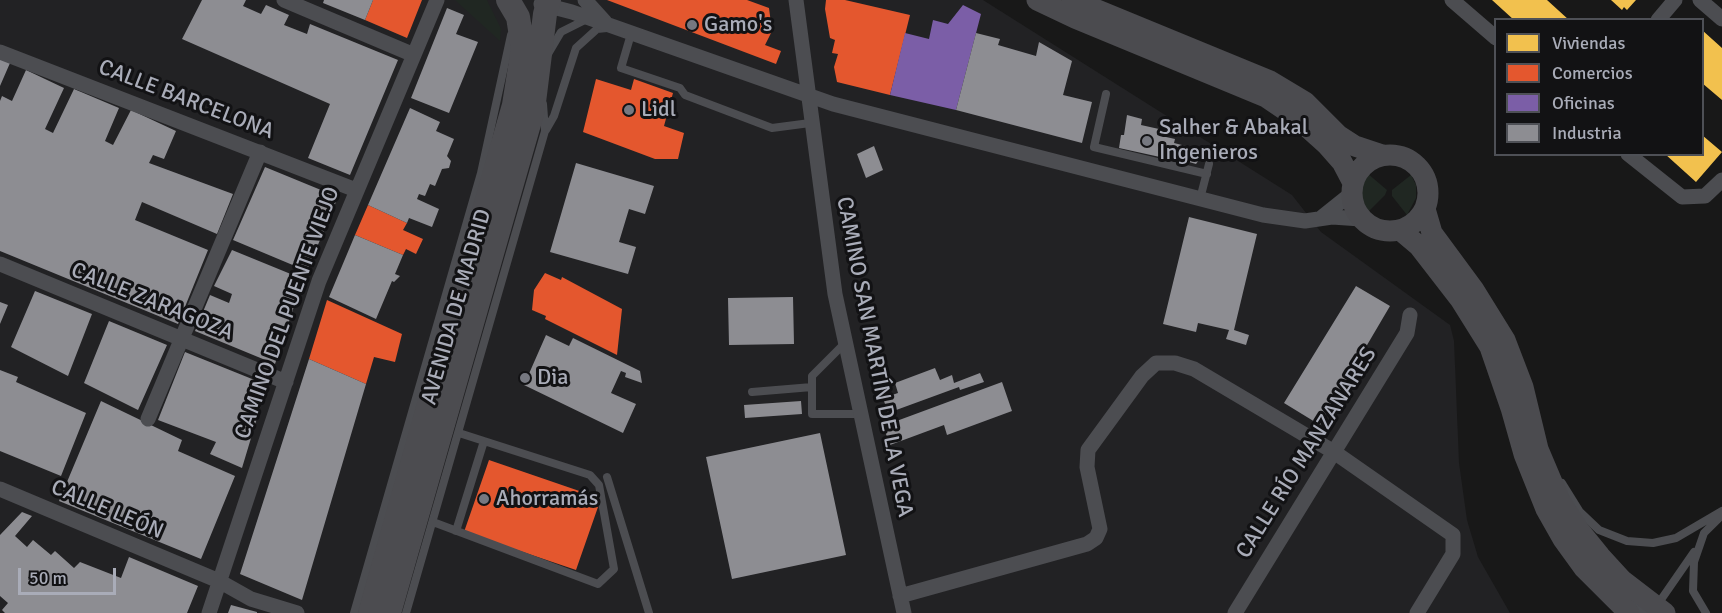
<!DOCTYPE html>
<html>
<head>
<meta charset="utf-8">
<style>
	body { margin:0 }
	#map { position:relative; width:1722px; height:613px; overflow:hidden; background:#181818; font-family:Signika,sans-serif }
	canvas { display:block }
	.legend { position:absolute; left:1494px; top:18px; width:210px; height:138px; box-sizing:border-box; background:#121214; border:2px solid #4e5056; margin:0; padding:8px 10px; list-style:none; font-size:18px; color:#a9acb8 }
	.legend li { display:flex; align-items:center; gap:12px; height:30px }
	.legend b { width:30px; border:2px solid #4e5056 }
	.scale { position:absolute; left:18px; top:568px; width:98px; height:27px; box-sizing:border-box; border:3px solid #a9acb8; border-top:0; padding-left:8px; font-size:18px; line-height:21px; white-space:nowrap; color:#a9acb8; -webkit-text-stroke:4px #121214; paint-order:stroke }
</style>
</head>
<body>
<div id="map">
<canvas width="1722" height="613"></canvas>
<ul class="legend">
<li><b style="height:16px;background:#f2c14e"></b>Viviendas</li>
<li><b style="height:16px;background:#e4572e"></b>Comercios</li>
<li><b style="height:16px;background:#7b5ea7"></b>Oficinas</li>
<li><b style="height:16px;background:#8d8d92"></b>Industria</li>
</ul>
<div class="scale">50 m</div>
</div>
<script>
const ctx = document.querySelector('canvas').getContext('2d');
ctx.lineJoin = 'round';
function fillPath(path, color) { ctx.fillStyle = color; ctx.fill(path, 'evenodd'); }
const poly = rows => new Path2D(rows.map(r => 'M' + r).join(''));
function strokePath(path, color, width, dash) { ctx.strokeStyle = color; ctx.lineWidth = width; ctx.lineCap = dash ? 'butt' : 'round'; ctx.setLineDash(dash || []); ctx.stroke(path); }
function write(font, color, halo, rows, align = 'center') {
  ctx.font = font + ' Signika,sans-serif'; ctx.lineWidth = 6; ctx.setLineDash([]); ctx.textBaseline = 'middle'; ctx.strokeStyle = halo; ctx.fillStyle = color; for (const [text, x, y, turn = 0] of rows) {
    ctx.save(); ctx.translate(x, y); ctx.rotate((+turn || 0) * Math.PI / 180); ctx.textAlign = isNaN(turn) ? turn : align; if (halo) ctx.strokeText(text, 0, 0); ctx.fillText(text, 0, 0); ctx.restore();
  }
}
fillPath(poly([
	[0,0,983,0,1292,195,1321,232,1450,325,1454,341,1459,463,1467,520,1478,557,1510,613,0,613]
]), '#222224');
fillPath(poly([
	[455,0,487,0,501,29,500,41],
	[1367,173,1387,190,1385,195,1367,213,1360,194],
	[1411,175,1416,185,1416,198,1407,215,1392,196,1392,190]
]), '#202722');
fillPath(poly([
	[1492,0,1547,0,1569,20,1514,20],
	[1611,0,1636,0,1627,10,1624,7,1622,10],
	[1702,30,1722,48,1722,100,1702,83],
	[1702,135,1722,152,1696,182,1665,154,1702,154]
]), '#f2c14e');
fillPath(poly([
	[373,0,422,0,407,38,365,20],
	[607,0,747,0,769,8,772,31,765,45,781,51,776,64],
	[826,0,845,0,910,15,890,95,837,82,834,67,838,54,832,53,835,40,830,38,825,9],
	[596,79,631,90,634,79,673,93,664,126,684,133,678,159,655,159,583,132],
	[368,205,407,223,403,230,423,239,416,254,406,249,403,255,355,235],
	[545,273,561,280,562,277,622,309,617,355,545,319,546,316,532,310,534,290],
	[327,300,402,334,395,362,374,357,366,384,309,359],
	[489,460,591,495,588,503,598,507,576,570,464,532]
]), '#e4572e');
fillPath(poly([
	[963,5,981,14,956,110,890,95,905,33,929,39,933,20,948,24]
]), '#7b5ea7');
fillPath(poly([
	[202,0,246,0,243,6,261,14,266,5,289,15,284,25,307,34,310,24,398,60,350,175,308,158,330,104,182,39],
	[324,0,373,0,365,20,323,3],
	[447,8,464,15,456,34,478,42,449,113,411,98],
	[976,33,1000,39,998,45,1036,56,1039,42,1072,61,1063,95,1092,102,1082,143,956,110],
	[0,58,10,63,0,86],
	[26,70,64,88,45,129,53,133,74,89,119,108,105,141,113,145,131,110,176,131,164,159,153,155,149,163,233,194,217,234,142,202,135,220,208,250,178,324,0,251,0,101,2,96,12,101],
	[410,108,440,122,436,131,454,139,447,156,451,161,449,168,442,169,435,186,430,184,425,196,419,194,417,199,439,209,432,227,409,218,407,223,368,205],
	[1127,115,1142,119,1141,125,1159,129,1157,135,1175,139,1174,143,1190,147,1202,156,1196,164,1189,162,1188,159,1187,165,1179,163,1180,154,1169,159,1119,148,1121,135,1124,135],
	[874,146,883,170,866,178,857,154],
	[576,163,654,186,645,214,629,209,619,242,636,247,628,274,550,252],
	[265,167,338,197,307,271,233,240],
	[1189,217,1257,234,1234,330,1249,335,1246,345,1226,339,1229,330,1198,323,1196,332,1163,324],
	[355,235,403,255,395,274,400,276,394,282,392,281,376,319,329,297],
	[232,250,303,279,275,364,195,331,210,295,229,303,232,294,214,286],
	[1356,286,1390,306,1320,425,1284,403],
	[35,291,92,314,68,376,11,347],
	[793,297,794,344,729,345,728,298],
	[0,302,8,305,0,324],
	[109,321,167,345,138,410,84,383],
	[546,335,569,346,573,338,640,371,642,383,625,377,626,373,621,371,611,393,636,404,623,433,524,385],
	[185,352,267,385,242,468,210,454,216,442,158,420],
	[309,359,366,384,302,600,240,574],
	[935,368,940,380,952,375,954,383,980,373,984,382,960,390,959,387,888,413,883,398,898,393,895,383],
	[0,370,18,377,16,382,86,413,61,476,0,451],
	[1002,382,1012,411,947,435,944,425,890,445,883,426],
	[101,401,182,440,178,451,235,476,201,559,59,501],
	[801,401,802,414,745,418,744,405],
	[820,433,846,555,732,579,706,457],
	[22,512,32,516,15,536,27,547,33,540,51,555,55,551,74,568,80,562,121,578,129,557,198,586,187,613,5,613,2,610,8,603,0,596,0,535],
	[231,605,257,612,257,613,228,613]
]), '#8d8d92');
strokePath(poly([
	[631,34,621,68,680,88,685,95,772,128,810,123],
	[548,54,561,32,587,19],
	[1106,94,1094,147,1207,174],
	[546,130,554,116,576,48,597,29,607,28],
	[1200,199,1209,164],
	[844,344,812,376,812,414,859,414],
	[752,392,812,387],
	[607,477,649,613],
	[1562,483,1580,512,1599,530,1627,541,1653,543,1676,538,1722,511],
	[433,522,598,584,614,569,599,485,590,475,459,433],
	[456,531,484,441],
	[1631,602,1645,613],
	[1658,604,1694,552],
	[354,613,481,173,511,35],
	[406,613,545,131,543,104],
	[1706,613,1693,591,1694,562,1704,533,1722,515]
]), '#4c4d51', 8);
strokePath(poly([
	[284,0,414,55],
	[585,0,605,22],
	[796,0,835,294,904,613],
	[1452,0,1496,38],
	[1700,0,1722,19],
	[541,4,572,12,833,104,1263,215,1305,221,1332,217,1361,219],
	[1658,20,1675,0],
	[0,52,356,190],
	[1628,154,1682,197,1705,196,1722,180],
	[1322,217,1352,193],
	[0,264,286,382],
	[148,419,260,152],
	[0,489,219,581,251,599,297,613],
	[900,596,1087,544,1096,538,1100,529,1087,467,1088,450,1142,376,1156,363,1175,363,1194,369,1334,452,1453,535,1453,554,1417,613],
	[209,613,319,281,437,0],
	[1235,613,1407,333,1410,315]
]), '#4c4d51', 15);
strokePath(poly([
	[1037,0,1075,18,1266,97,1297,118,1327,145,1342,162,1353,183],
	[1073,0,1270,81,1305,102,1338,135,1355,146,1382,155],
	'1352 193a38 38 0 1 1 76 0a38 38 0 1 1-76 0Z',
	[1425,209,1432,233,1474,290,1505,340,1523,387,1538,449,1560,501,1578,529,1600,556,1622,580,1665,613],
	[1400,230,1419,246,1460,299,1490,347,1511,408,1524,454,1546,509,1563,539,1584,568,1629,613]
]), '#4b4b4f', 21);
strokePath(poly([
	[370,613,514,105,523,49,518,17,508,0],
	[389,613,533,110,545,14,549,0]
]), '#4c4c50', 24);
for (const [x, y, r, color] of [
	[692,25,6,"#767880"],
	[629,110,6,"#767880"],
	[1147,141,6,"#767880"],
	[525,378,6,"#767880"],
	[484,499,6,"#767880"]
]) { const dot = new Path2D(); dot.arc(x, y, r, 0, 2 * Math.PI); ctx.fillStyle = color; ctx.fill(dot); strokePath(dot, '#121214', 2); }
write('22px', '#a9acb8', '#121214', [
	["Gamo's",704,25],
	["Lidl",641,110],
	["Salher & Abakal",1159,128],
	["Ingenieros",1159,153],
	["Dia",537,378],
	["Ahorramás",496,499]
], 'left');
write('22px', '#a9acb8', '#121214', [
	["CALLE BARCELONA",186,100,21],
	["CALLE ZARAGOZA",152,302,22],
	["AVENIDA DE MADRID",457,307,-74],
	["CAMINO DEL PUENTE VIEJO",288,313,-70],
	["CAMINO SAN MARTÍN DE LA VEGA",874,357,79],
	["CALLE RÍO MANZANARES",1307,453,-58],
	["CALLE LEÓN",107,510,23]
]);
</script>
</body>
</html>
